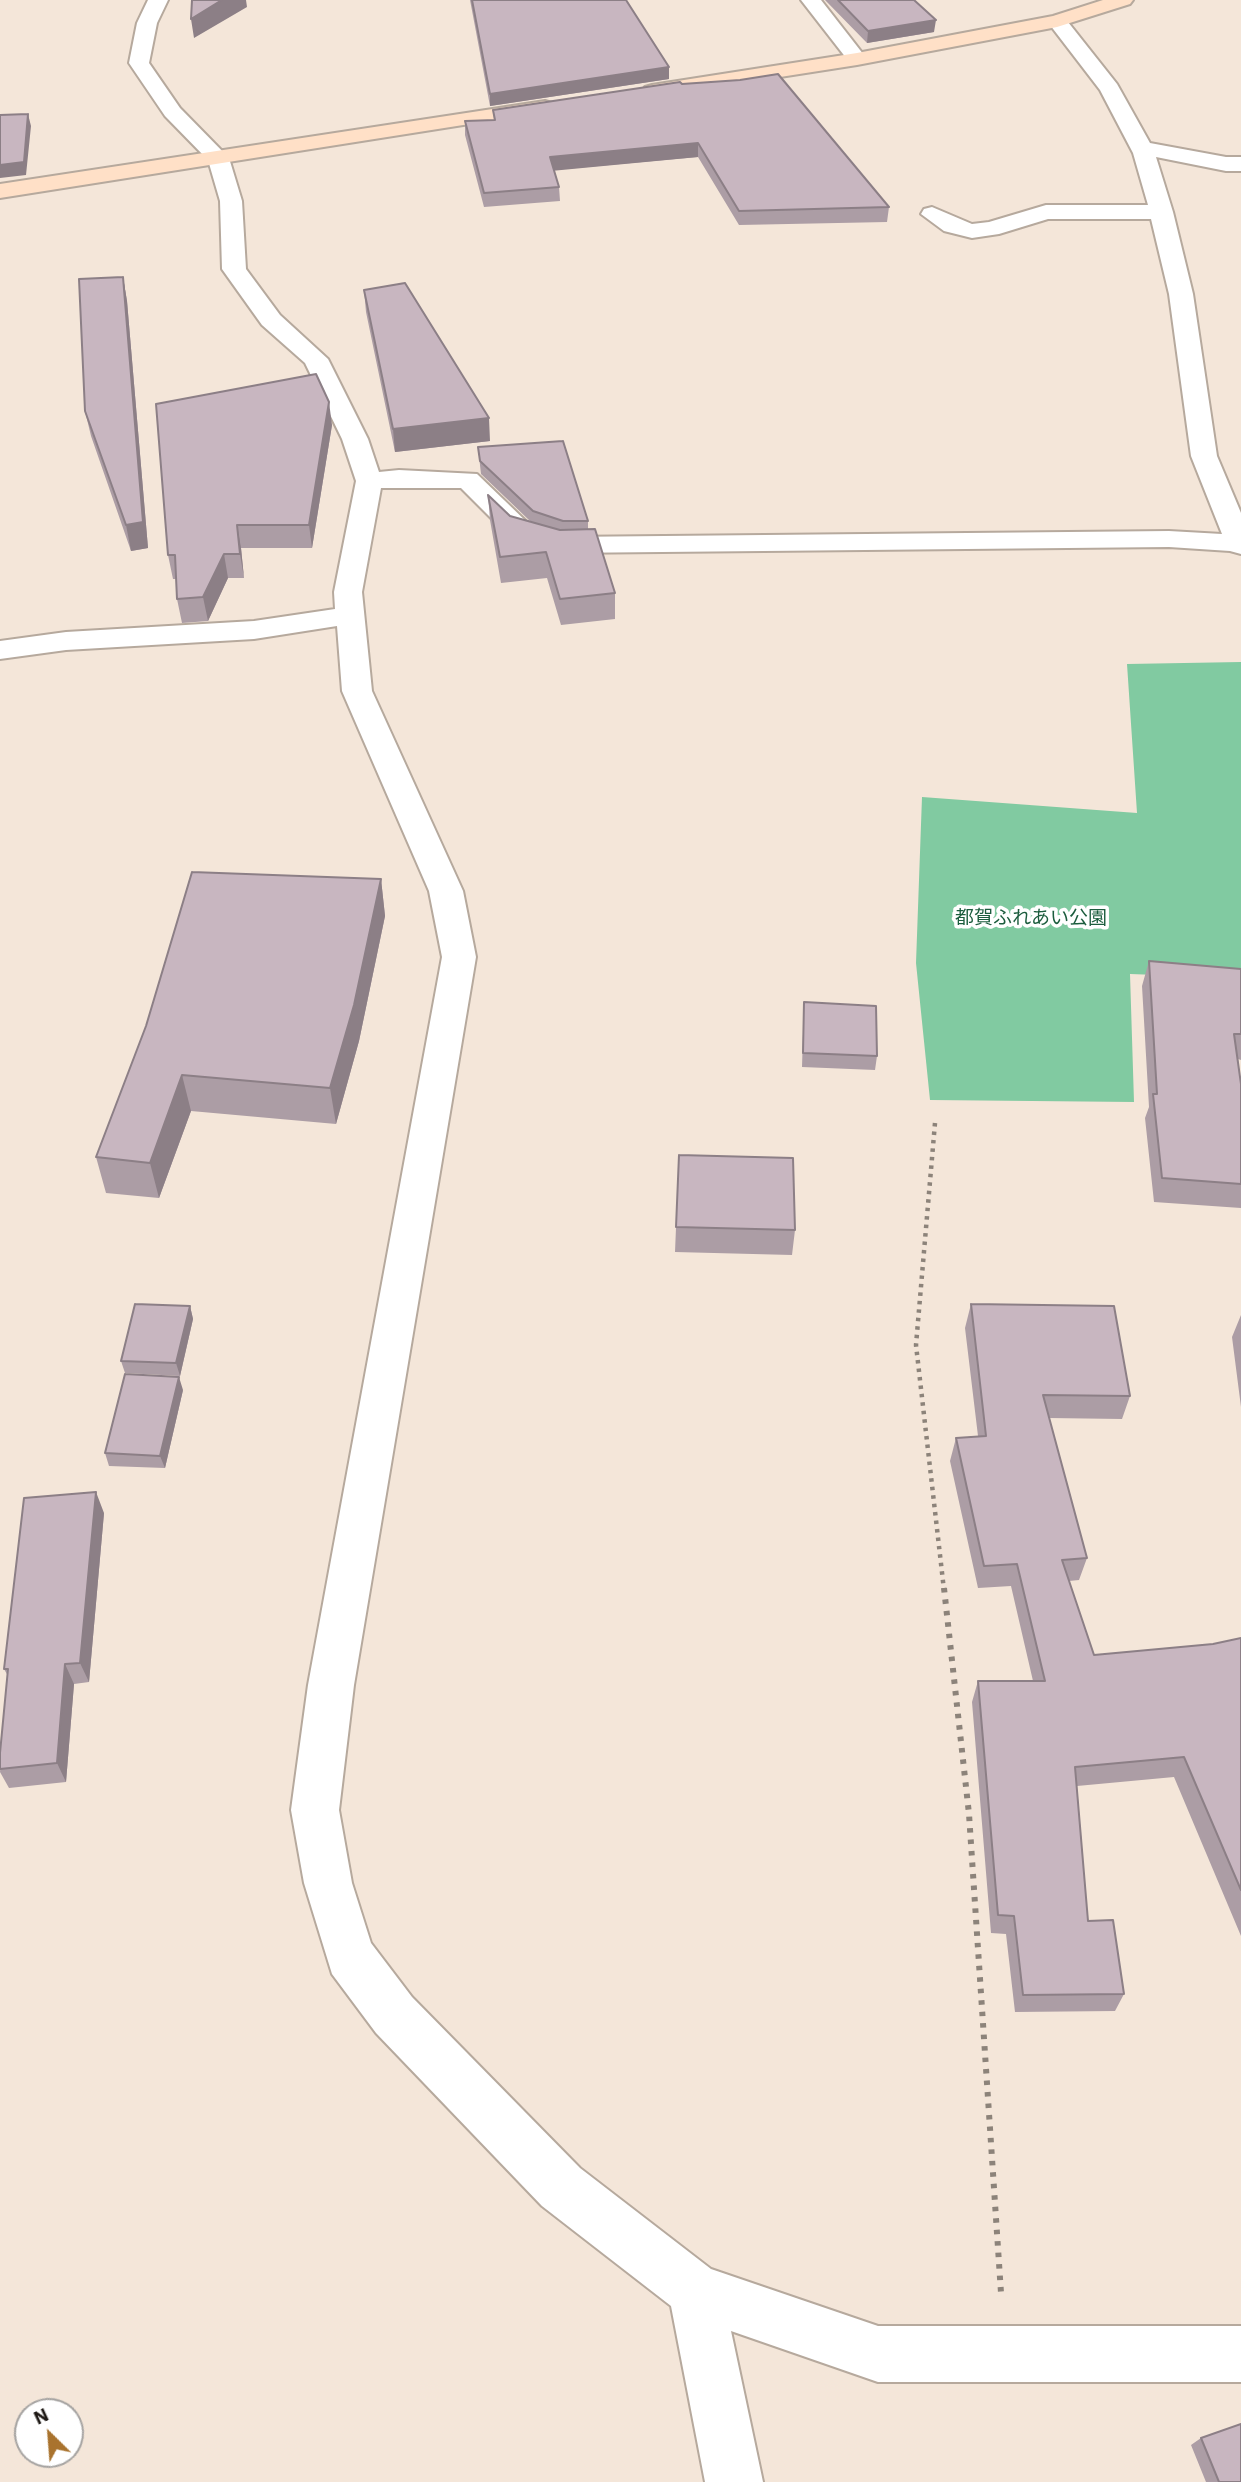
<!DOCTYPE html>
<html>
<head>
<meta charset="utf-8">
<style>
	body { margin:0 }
	#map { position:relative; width:1241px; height:2482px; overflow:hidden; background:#f4e6d9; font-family:"IBM Plex Sans",sans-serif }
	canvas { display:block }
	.north { position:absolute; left:14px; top:2398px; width:70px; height:70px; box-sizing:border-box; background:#fff; border:2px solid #a5a3a1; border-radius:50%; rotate:335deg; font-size:19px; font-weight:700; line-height:28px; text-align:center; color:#1e1915 }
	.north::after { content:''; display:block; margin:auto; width:24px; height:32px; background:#a9732e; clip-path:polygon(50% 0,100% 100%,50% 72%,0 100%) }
</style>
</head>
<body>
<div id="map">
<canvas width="1241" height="2482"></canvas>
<div class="north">N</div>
</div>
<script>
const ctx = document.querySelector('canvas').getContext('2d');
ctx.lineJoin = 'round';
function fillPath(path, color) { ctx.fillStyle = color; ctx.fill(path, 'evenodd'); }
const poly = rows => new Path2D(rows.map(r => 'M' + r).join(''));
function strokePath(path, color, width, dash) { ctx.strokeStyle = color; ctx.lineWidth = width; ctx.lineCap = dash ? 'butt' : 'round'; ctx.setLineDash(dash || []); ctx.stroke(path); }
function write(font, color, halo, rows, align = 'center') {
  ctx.font = font + ' "IBM Plex Sans","Noto Sans JP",sans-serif'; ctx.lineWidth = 7; ctx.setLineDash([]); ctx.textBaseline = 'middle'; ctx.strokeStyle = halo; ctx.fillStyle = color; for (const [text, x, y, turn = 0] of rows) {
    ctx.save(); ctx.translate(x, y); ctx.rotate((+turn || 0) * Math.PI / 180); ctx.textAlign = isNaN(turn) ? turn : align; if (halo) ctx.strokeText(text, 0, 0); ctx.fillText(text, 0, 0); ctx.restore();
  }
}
fillPath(poly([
	[1241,662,1241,978,1130,974,1134,1102,930,1100,916,963,922,797,1137,813,1127,664]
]), '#81caa1');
const street = poly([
	[148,0,168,0,157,23,149,63,180,108,229,158,242,201,246,269,280,315,328,359,368,439,379,472,399,470,477,474,532,527,563,537,1169,531,1222,534,1191,456,1169,294,1151,219,1048,219,999,234,972,238,944,231,921,214,924,209,932,207,972,224,989,222,1046,205,1148,205,1133,153,1100,90,1047,21,1057,15,1064,17,1117,84,1150,143,1226,157,1241,157,1241,171,1226,171,1156,157,1173,212,1193,294,1217,456,1241,513,1241,554,1230,551,1169,547,561,553,512,539,461,488,381,488,362,592,372,691,463,891,476,957,354,1685,339,1810,352,1883,371,1943,412,1997,580,2168,711,2269,878,2326,1241,2326,1241,2382,878,2382,731,2331,763,2482,705,2482,671,2306,542,2206,376,2033,332,1974,304,1883,291,1810,308,1685,442,957,429,891,342,691,337,626,254,639,66,650,0,659,0,641,66,632,254,621,335,609,334,592,356,481,342,439,305,363,262,325,222,269,220,201,208,160,165,116,129,63,137,23,148,0],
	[801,0,821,0,867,59,864,63,850,63,801,0]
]);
const secondary = poly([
	[1103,0,1133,0,1130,4,1057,27,857,65,652,97,645,95,642,91,645,87,652,85,857,53,1053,16,1103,0],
	[545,101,552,103,555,107,552,111,0,198,0,184,545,101]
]);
strokePath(street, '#b6a99d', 4);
strokePath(secondary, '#b6a99d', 4);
strokePath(poly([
	[935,1123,916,1345,944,1590]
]), '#8c837a', 4.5, [3.5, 5]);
strokePath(poly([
	[944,1588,969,1814,1001,2293]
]), '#8c837a', 6, [4.5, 7]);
fillPath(street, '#fff');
fillPath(secondary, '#ffe0c7');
fillPath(poly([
	[470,0,626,0,669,67,669,79,490,106],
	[825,0,914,0,934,32,867,43],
	[682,84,889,207,887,222,739,225,698,157,554,170,559,187,560,201,484,207,465,135,465,121,494,120,493,110],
	[123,277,127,301,148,548,131,551,91,436,85,411],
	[364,290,490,441,395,452,366,312],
	[332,425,312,548,241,548,244,578,228,578,208,621,182,623,177,599,176,579,173,579,168,555],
	[478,447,588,521,588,529,615,593,615,619,561,625,547,578,501,583,490,520,488,495,510,516,530,521,481,474],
	[381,879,385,916,359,1041,336,1124,191,1111,159,1198,106,1193,96,1157],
	[1149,961,1241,969,1241,1060,1238,1059,1241,1084,1241,1208,1154,1202,1145,1118,1149,1107,1142,986],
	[804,1002,877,1056,875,1070,802,1067],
	[679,1155,795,1230,792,1255,675,1252],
	[971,1304,1130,1396,1122,1419,1049,1418,1087,1558,1079,1580,1069,1581,1094,1655,1213,1644,1241,1638,1241,1936,1174,1777,1077,1786,1088,1921,1124,1994,1115,2011,1015,2012,1006,1934,991,1933,972,1702,978,1681,1033,1681,1011,1586,978,1588,950,1461,956,1438,978,1436,965,1328],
	[190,1306,193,1319,180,1376,125,1373,121,1361],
	[1241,1315,1241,1407,1232,1337],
	[183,1390,165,1468,109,1466,105,1453],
	[104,1513,89,1682,74,1684,66,1782,9,1788,0,1772,8,1676,4,1669],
	[1201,2438,1241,2482,1206,2482,1191,2445]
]), '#ac9da5');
fillPath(poly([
	[222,0,246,0,247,7,194,38,191,19],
	[936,20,934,32,867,43,868,31],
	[669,67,669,79,490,106,490,94],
	[28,114,31,126,26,175,0,178,0,165],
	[698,143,698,157,551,171,550,157],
	[123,277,127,301,148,548,131,551,126,525],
	[329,402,332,425,312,548,309,525],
	[489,418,490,441,395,452,393,429],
	[237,525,241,548,244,578,240,554],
	[224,554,228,578,208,621,203,597],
	[381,879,385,916,359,1041,336,1124,330,1088],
	[182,1075,191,1111,159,1198,150,1163],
	[190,1306,193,1319,180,1376,176,1363],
	[179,1377,183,1390,165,1468,160,1456],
	[96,1492,104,1513,89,1682,80,1663],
	[65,1664,74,1684,66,1782,57,1763]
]), '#8c7f86');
const building = poly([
	[192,0,222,0,191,19,192,0],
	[472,0,626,0,669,67,490,94,472,0],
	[838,0,914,0,936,20,868,31,838,0],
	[778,74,889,207,739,211,698,143,550,157,559,187,484,193,465,121,495,120,493,110,680,82,682,84,740,80,778,74],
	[28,114,24,162,0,165,0,115,28,114],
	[123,277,143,522,126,525,85,411,79,279,123,277],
	[405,283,489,418,393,429,364,290,405,283],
	[316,374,329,402,309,525,237,525,240,554,224,554,203,597,177,599,175,555,168,555,156,404,316,374],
	[563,441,588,521,563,521,533,511,480,461,478,447,563,441],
	[488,495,510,516,560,530,595,529,615,593,560,599,546,552,500,557,488,495],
	[192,872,381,879,354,1005,330,1088,182,1075,150,1163,96,1157,146,1026,192,872],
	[1149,961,1241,969,1241,1034,1234,1034,1241,1084,1241,1184,1162,1178,1153,1094,1157,1094,1149,961],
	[804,1002,876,1006,877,1056,803,1053,804,1002],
	[679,1155,793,1158,795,1230,676,1227,679,1155],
	[135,1304,190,1306,176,1363,121,1361,135,1304],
	[971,1304,1114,1306,1130,1396,1043,1395,1087,1558,1062,1560,1094,1655,1213,1644,1241,1638,1241,1890,1184,1757,1075,1767,1088,1921,1113,1920,1124,1994,1023,1995,1014,1916,998,1915,978,1681,1045,1681,1017,1564,984,1566,956,1438,986,1436,971,1304],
	[125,1374,179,1377,160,1456,105,1453,125,1374],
	[96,1492,80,1663,65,1664,57,1763,0,1769,0,1753,8,1669,4,1669,24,1498,96,1492],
	[1241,2424,1241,2482,1219,2482,1201,2438,1241,2424]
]);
fillPath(building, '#c8b6c0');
strokePath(building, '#8c7f86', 2);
write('19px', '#1c5d3e', '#fff', [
	["都賀ふれあい公園",1031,919]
]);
</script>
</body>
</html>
